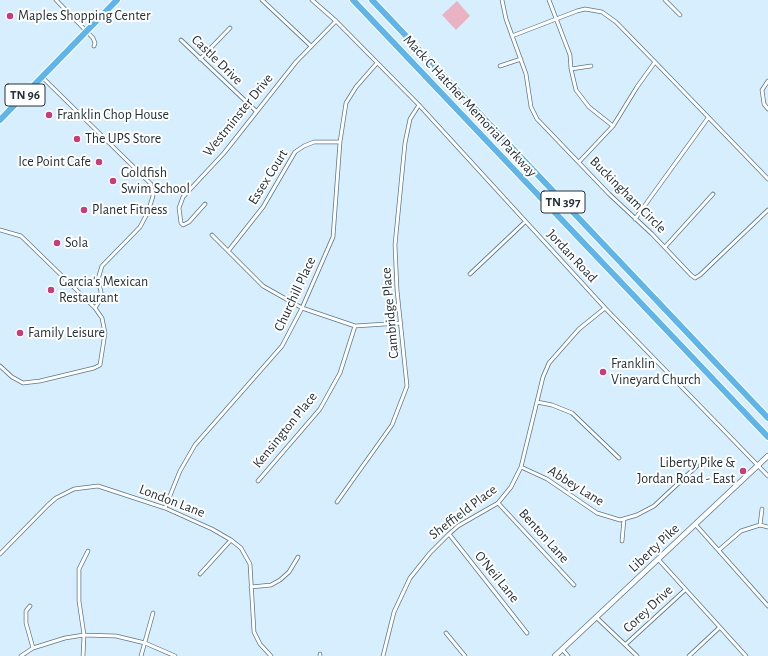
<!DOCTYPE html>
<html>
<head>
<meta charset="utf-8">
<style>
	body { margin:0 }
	canvas { display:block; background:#d6eefe }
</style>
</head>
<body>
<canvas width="768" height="656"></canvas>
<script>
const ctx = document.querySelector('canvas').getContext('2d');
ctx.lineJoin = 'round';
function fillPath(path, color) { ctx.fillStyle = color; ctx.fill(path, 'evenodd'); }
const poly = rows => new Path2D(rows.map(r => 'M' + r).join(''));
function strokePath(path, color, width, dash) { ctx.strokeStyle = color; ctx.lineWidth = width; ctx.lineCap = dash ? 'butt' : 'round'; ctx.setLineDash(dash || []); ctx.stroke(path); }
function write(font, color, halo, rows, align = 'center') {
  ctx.font = font + ' "Alegreya Sans",sans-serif'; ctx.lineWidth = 4; ctx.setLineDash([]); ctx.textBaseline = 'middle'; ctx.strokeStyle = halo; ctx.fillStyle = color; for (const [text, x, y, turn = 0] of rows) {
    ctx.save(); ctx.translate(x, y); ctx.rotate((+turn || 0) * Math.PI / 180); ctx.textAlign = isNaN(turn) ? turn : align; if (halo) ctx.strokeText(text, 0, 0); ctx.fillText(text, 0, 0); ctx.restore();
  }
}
fillPath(poly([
	[457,1,470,16,456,30,442,15]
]), '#e9b3c4');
const street = poly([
	[56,0,93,38,95,43,94,46],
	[262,0,311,46],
	[312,0,336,21,419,105,605,308,768,476],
	[502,0,506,19,526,74,531,107,537,119,609,194,652,234,691,275,695,278,700,275,768,210],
	[549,0,570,55,571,69,576,90,589,107,613,126],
	[665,0,680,15],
	[512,36,577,11,585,9,602,12,616,22,655,62,768,179],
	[181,40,256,111],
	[200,59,230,28],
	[500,66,521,59],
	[571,69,591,66],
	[42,77,151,184,153,196,148,212,140,227,102,266,98,279,101,292,100,300,95,308],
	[768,81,762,90,764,104,768,109],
	[579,162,613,126,637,87,655,62],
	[205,204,189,222,183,225,181,223,179,208,183,197,224,153,296,62,336,21],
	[635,219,708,118],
	[0,230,21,236,95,308,102,318,105,333,100,365,94,368,40,381,23,383,12,377,0,366],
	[212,235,263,286,302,308,355,326,401,323],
	[665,247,713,194],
	[229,250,263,207,295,152,304,146,314,142,340,142],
	[470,274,525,222],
	[537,402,552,405,572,413,619,458],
	[521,467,547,479,597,513,620,520,637,515,654,506,697,466],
	[258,481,320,409,340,373,355,326],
	[337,502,392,425,407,386,397,290,395,245,405,143,410,119,419,105],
	[498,503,574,585],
	[165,508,180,471,195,445,282,346,302,308,333,237,340,142,346,103,356,87,377,63],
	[695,524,768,606],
	[760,525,762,509],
	[449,534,527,633],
	[622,541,624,519],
	[719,550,741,531,760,525,768,527],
	[0,554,48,505,56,498,74,489,98,486,165,508,212,529,231,540,241,548,250,564,254,632,260,644,271,656],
	[658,559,746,656],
	[200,574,231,540],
	[251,587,271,585,280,580,289,572,298,557],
	[30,606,26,611,26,623,33,648],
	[597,618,637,656],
	[446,633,465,656],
	[626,644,685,590],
	[562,649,568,656],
	[320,654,320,656],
	[21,656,33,648,65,638,84,635,116,636,145,643,175,656],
	[83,656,84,635,79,601,79,569,88,551],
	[141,656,153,613],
	[383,656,394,612,410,578,430,553,449,534,458,526,498,503,511,487,521,467,543,377,549,363,579,329,605,308],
	[689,656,719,628]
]);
const secondary = poly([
	[555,656,768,456]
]);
const highway = poly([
	[353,0,768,437],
	[372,0,768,418],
	[0,120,117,0]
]);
strokePath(street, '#5d778a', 4.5);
strokePath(secondary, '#5d778a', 6);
strokePath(highway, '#fff', 8);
strokePath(street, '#fff', 3);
strokePath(secondary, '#fff', 4.5);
strokePath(highway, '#5fb4e8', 6);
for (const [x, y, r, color] of [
	[10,16,4,"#c63d77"],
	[49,115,4,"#c63d77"],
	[77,139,4,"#c63d77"],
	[99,162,4,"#c63d77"],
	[113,181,4,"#c63d77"],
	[84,210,4,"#c63d77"],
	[57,243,4,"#c63d77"],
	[51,290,4,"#c63d77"],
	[20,333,4,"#c63d77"],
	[603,372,4,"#c63d77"],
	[743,471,4,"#c63d77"]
]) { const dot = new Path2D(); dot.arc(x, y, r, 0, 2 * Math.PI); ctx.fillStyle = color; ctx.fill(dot); strokePath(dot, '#fff', 1.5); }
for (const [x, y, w] of [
	[25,95,40],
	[563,202,44]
]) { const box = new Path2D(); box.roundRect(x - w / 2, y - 11, w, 22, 3); ctx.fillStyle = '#fff'; ctx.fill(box); strokePath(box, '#253138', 1); }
write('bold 13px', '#253138', null, [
	["TN 96",25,95],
	["TN 397",563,202]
]);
write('14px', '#253138', '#fff', [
	["Maples Shopping Center",18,16],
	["Franklin Chop House",57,115],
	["The UPS Store",85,139],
	["Ice Point Cafe",91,162,"right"],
	["Goldfish",121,173],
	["Swim School",121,189],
	["Planet Fitness",92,210],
	["Sola",65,243],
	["Garcia's Mexican",59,282],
	["Restaurant",59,298],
	["Family Leisure",28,333],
	["Franklin",611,364],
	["Vineyard Church",611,380],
	["Liberty Pike &",735,463,"right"],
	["Jordan Road - East",735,479,"right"]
], 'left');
write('14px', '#253138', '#fff', [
	["Castle Drive",217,60,44],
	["Mack C Hatcher Memorial Parkway",470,106,47],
	["Westminster Drive",238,115,-51],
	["Essex Court",268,177,-58],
	["Buckingham Circle",628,195,45],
	["Jordan Road",572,256,47],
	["Churchill Place",295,294,-65],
	["Cambridge Place",390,313,-95],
	["Kensington Place",285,430,-51],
	["Abbey Lane",576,486,32],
	["London Lane",172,501,21],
	["Sheffield Place",463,512,-37],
	["Benton Lane",544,536,48],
	["Liberty Pike",654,548,-43],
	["O'Neil Lane",497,577,51],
	["Corey Drive",648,609,-43]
]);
</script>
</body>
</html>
